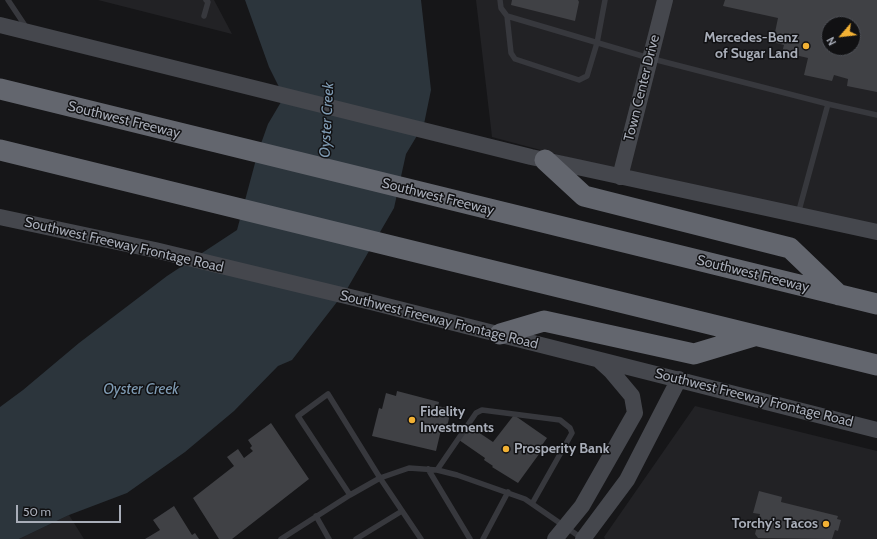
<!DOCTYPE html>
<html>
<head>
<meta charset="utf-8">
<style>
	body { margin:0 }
	#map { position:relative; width:877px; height:539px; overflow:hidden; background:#161618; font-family:Cabin,sans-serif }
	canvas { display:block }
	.north { position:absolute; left:821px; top:16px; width:40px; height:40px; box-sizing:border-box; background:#111113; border:1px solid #4d4f55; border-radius:50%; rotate:242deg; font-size:11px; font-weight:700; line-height:16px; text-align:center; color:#a8adb8 }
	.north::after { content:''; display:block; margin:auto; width:14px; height:18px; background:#f2b134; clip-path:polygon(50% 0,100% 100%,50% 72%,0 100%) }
	.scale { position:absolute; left:16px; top:505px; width:105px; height:18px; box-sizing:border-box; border:2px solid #a8adb8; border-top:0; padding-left:5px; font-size:12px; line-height:14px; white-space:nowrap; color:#a8adb8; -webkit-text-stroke:3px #111113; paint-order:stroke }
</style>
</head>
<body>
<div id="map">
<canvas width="877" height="539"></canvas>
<div class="north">N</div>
<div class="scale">50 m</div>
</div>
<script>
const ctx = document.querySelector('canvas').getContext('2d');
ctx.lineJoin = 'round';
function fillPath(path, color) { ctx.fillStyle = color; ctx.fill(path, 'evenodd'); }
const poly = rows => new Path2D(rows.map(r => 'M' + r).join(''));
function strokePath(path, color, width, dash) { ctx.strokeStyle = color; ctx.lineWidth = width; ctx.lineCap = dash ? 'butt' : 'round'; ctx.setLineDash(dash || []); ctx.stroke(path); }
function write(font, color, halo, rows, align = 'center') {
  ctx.font = font + ' Cabin,sans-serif'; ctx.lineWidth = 3; ctx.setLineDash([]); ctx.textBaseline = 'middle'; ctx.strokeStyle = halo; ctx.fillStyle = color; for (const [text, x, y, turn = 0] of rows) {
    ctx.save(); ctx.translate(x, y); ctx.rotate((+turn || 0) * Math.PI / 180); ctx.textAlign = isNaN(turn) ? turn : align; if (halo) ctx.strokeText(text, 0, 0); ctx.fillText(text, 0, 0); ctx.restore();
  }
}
fillPath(poly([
	[98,0,214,0,232,34],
	[476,0,877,0,877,240,492,137],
	[829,24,853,24,853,48,829,48],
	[695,406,877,451,877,539,605,539,604,537],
	[69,515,84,539,19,539]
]), '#222225');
fillPath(poly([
	[245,0,421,0,431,90,424,124,406,154,394,208,347,289,292,360,278,366,234,411,185,452,127,493,69,515,19,539,0,539,0,407,23,390,79,343,167,276,237,230,258,152,268,124,284,97,269,67]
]), '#2c353c');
fillPath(poly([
	[512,0,578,0,579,2,575,21,511,5],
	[725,0,877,0,877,92,847,86,848,79,834,75,832,81,804,75,808,58,782,52,784,45,773,42,778,18,723,6],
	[829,24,853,24,853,48,829,48],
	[397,391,439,402,438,406,451,409,446,432,441,430,436,451,372,436,379,408,382,409,386,393,396,396],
	[514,415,547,438,540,448,542,450,518,483,492,467,493,466,484,460,485,458,459,440,469,426,493,442],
	[271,423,309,479,232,539,219,539,193,498,234,466,227,457,238,449,244,458,253,451,250,448,252,446,248,440],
	[759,491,782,497,781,502,838,516,837,519,841,520,838,531,835,530,832,539,758,538,755,534,760,514,753,513],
	[174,506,192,535,195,533,199,539,145,539,160,530,153,520]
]), '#404145');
strokePath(poly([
	[8,0,26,27],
	[500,0,501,8,507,16,649,58,828,104,798,214],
	[204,16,208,2,206,0],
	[507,16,511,53,515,59,579,80,587,76,597,43,605,0],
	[828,104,877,115],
	[428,469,470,539],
	[437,470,476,413,482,410,560,420,570,428,572,433,533,502],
	[350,495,298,416,328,394,380,478,421,539],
	[316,516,329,539],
	[281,539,350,495,380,478,409,468,437,470,457,475,525,499,583,539],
	[356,539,402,511],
	[483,539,508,492]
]), '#37383d', 5.5);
strokePath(poly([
	[0,25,531,157,877,232],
	[620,177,665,0],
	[0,217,155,250,375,303,877,430],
	[555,539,582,506,635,413,632,396,611,371,599,360],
	[583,539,627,480,679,379]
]), '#45474d', 16);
strokePath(poly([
	[0,89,877,304],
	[0,150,877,365],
	[545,160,584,196,790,248,839,295],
	[500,334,544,321,694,354,754,336]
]), '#63666e', 21);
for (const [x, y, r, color] of [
	[806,46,4,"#f2b134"],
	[412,420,4,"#f2b134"],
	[506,449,4,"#f2b134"],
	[826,524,4,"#f2b134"]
]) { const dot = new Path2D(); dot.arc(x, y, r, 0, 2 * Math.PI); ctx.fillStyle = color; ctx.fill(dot); strokePath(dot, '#111113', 1.5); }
write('bold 14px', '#a8adb8', '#111113', [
	["Mercedes-Benz",798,38],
	["of Sugar Land",798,54],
	["Fidelity",420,412,"left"],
	["Investments",420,428,"left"],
	["Prosperity Bank",514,449,"left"],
	["Torchy's Tacos",818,524]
], 'right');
write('14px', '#a8adb8', '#111113', [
	["Town Center Drive",642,88,-76],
	["Southwest Freeway",124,120,14],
	["Southwest Freeway",438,197,14],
	["Southwest Freeway Frontage Road",124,245,13],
	["Southwest Freeway",753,274,14],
	["Southwest Freeway Frontage Road",439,320,14],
	["Southwest Freeway Frontage Road",754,398,14]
]);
write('italic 15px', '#7f9bb3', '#111113', [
	["Oyster Creek",327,120,-87],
	["Oyster Creek",141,390]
]);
</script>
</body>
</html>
